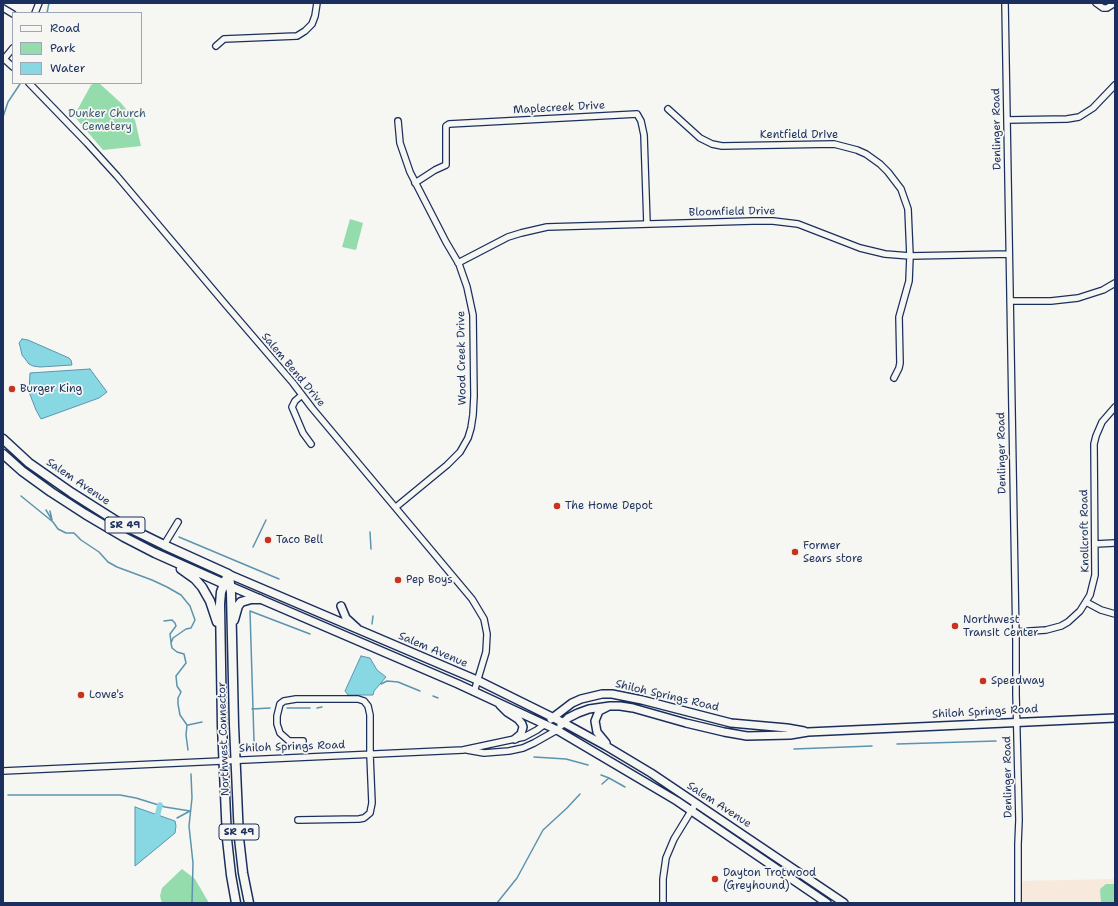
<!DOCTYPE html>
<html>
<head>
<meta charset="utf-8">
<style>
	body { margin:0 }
	#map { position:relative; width:1118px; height:906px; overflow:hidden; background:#f6f6f2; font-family:"Shantell Sans",sans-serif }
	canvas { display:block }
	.frame { position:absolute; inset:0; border:4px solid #1b2f5e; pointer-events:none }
	.legend { position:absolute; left:12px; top:12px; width:130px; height:72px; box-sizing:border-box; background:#f6f6f2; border:1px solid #9ea6b7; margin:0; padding:5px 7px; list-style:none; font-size:12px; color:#1b2f5e }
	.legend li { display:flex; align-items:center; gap:8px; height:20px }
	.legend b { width:20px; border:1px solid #9ea6b7 }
</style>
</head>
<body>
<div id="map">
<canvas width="1118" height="906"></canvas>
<div class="frame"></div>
<ul class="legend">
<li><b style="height:5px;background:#f6f6f2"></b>Road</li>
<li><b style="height:11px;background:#94dcac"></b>Park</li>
<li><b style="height:11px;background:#88d8e4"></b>Water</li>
</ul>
</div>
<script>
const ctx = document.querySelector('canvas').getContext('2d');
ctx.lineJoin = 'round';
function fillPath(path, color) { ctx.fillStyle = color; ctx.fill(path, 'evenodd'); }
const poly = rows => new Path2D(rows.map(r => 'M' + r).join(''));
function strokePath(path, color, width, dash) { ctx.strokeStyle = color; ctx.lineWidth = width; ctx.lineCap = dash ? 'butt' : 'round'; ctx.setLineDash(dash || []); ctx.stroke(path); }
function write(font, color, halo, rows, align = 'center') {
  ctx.font = font + ' "Shantell Sans",sans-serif'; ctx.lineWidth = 3.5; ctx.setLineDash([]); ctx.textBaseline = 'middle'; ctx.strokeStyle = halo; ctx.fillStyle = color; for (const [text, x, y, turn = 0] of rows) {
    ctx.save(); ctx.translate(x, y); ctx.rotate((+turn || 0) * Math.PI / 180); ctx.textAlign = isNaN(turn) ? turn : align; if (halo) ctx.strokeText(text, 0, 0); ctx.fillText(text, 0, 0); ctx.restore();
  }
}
fillPath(poly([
	[1115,879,1115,903,1018,903,1018,881]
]), '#f7eadc');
fillPath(poly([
	[95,83,99,83,121,103,135,120,141,146,103,150,74,116,91,85],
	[350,219,363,223,356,250,342,247],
	[182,869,195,879,209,903,162,903,160,896,162,888],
	[1106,884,1115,884,1115,903,1101,903,1100,889]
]), '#94dcac');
const water = poly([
	[22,339,28,340,69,358,71,360,72,365,40,367,33,366,29,364,22,355,20,346,19,343,22,339],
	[90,369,107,392,99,398,41,419,36,410,29,392,30,373,90,369],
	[361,656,370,658,377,670,386,677,374,691,373,695,348,695,345,691,361,656],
	[135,807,175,821,176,826,175,833,135,866,135,807]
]);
fillPath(water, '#88d8e4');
strokePath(water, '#5c94ae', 1);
strokePath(poly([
	[47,13,49,3],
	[3,117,8,102,20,84],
	[21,496,53,522,58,529,66,533,74,533,81,540,99,552,108,562,117,567,152,580,167,587,181,595,190,606,195,620,191,628,186,629,173,638,171,643,172,648,177,652,184,654,186,663,176,676,177,686,181,692,178,698,178,704,180,715,187,725,186,735,188,750],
	[46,510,52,520],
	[50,511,52,520],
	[370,532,371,549],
	[179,537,279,579],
	[253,547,266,520],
	[164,621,172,620,175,623,176,626,170,634,171,642],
	[372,624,373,616],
	[381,684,387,681,398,682,420,691],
	[433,696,438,698],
	[287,708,310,708],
	[317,708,322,707],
	[252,709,270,708],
	[188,725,202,722],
	[254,741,250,611,310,634],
	[897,744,996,741],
	[794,749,872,746],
	[534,757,566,759,588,765],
	[191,774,192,798,189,826,193,863,192,903],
	[601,775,609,778,625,787],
	[602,784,609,778],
	[8,795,120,795,136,798,165,807,190,811],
	[177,818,190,811],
	[497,903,517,878,543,830,567,808,580,794]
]), '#5c94ae', 1.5);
strokePath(poly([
	[157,817,160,805]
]), '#88d8e4', 5.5);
const minor = poly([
	[1005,3,1016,642,1016,694,1019,820,1018,844,1018,903],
	[1096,3,1103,8,1107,8,1115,3],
	[3,8,13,14],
	[35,13,39,3],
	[216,46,224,39,297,36,305,31,312,24,315,16,317,3],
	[3,58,13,67],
	[4,59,13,48],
	[29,83,87,143,117,176,226,305,293,383,312,408,472,599,484,619,487,634,486,652,474,692],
	[668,109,700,138,712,144,722,146,834,144,857,150,866,154,880,164,888,172,901,189,908,209,910,256,909,281,899,317,900,363,899,368,894,378],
	[1007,120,1067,119,1079,117,1093,108,1115,85],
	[415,183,435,170,446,165,446,126,449,124,637,114,641,121,644,135,647,224],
	[458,263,508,237,521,233,547,227,753,221,773,221,798,224,860,248,885,254,910,256,1009,254],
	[1010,301,1051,301,1078,298,1103,290,1115,283],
	[302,395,295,401,292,407,303,433,311,444],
	[396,507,447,465,460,452,468,438,471,428,473,415,474,396,473,315,467,287,459,264,446,242,410,172,400,143,398,121],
	[1095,544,1115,543],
	[164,545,178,522],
	[1086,602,1101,610,1115,614],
	[1016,632,1046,630,1061,626,1068,622,1080,611,1090,595,1095,575,1094,444,1096,436,1102,422,1115,407],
	[467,750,484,753,509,751,523,748,534,743,557,730],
	[3,771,463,750,524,737,537,730,545,724],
	[298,820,359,819,364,818,370,813,372,803,370,755,370,715,368,706,364,701,358,699,296,699,284,701,280,704,277,716,277,724,280,733,289,741,303,741],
	[663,903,663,879,666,858,674,839,696,803]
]);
const major = poly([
	[228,574,477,680,564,723,606,746,651,773,844,903],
	[230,586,458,684,557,730,677,801,827,903],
	[341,606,346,618,357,628],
	[500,705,507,712,518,719,522,724,523,727,521,734,515,739],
	[551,719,572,703,581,699,602,694,612,694,642,700,731,723,787,728,804,731],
	[561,725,568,718,578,713,589,709,610,706,620,706,633,708,686,723,724,732,747,736,790,735,808,732,1115,718],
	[606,743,597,732,595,721,599,711,607,707]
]);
const highway = poly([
	[3,439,29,463,72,493,121,524,164,545,228,574],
	[3,454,22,471,51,492,85,514,124,537,155,553,229,586],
	[181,569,195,579,202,587,210,601,217,622],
	[228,574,221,592,220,604,222,726,227,839,231,875,236,903],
	[229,575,231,593,234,725,239,838,243,873,249,903],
	[234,620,238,606,241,602,251,599,259,599]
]);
strokePath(minor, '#1b2f5e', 8);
strokePath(major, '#1b2f5e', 10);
strokePath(highway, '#1b2f5e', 11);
strokePath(minor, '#f6f6f2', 5.5);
strokePath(major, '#f6f6f2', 7);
strokePath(highway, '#f6f6f2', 8);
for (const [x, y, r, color] of [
	[12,389,4,"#c8321e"],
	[557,506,4,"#c8321e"],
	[268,540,4,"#c8321e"],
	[795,552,4,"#c8321e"],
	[398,580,4,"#c8321e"],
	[955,626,4,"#c8321e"],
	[983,681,4,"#c8321e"],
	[81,695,4,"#c8321e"],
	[715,879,4,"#c8321e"]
]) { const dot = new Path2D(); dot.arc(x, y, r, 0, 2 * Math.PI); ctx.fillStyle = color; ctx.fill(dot); strokePath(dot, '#f6f6f2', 1.5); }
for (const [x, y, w] of [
	[125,525,40],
	[239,832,40]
]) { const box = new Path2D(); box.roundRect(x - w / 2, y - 8, w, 16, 3); ctx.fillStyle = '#f6f6f2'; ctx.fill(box); strokePath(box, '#1b2f5e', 1); }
write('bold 10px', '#1b2f5e', null, [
	["SR 49",125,525],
	["SR 49",239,832]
]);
write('11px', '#1b2f5e', '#f6f6f2', [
	["Maplecreek Drive",559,108,-3],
	["Denlinger Road",997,129,-91],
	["Kentfield Drive",799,135],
	["Bloomfield Drive",732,212,-1],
	["Wood Creek Drive",462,358,-91],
	["Salem Bend Drive",293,370,50],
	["Denlinger Road",1002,453,-91],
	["Salem Avenue",78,482,34],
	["Knollcroft Road",1085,531,-91],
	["Salem Avenue",433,650,23],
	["Shiloh Springs Road",667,696,13],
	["Shiloh Springs Road",985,712,-3],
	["Northwest Connector",224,739,-92],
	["Shiloh Springs Road",292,747,-2],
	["Denlinger Road",1008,777,-91],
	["Salem Avenue",719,805,33]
]);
write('11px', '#395a72', '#f6f6f2', [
	["Dunker Church",107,114],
	["Cemetery",107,127]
]);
write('11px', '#1b2f5e', '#f6f6f2', [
	["Burger King",20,389],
	["The Home Depot",565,506],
	["Taco Bell",276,540],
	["Former",803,546],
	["Sears store",803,559],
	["Pep Boys",406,580],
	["Northwest",963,620],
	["Transit Center",963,633],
	["Speedway",991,681],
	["Lowe's",89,695],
	["Dayton Trotwood",723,873],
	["(Greyhound)",723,886]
], 'left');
</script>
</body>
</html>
